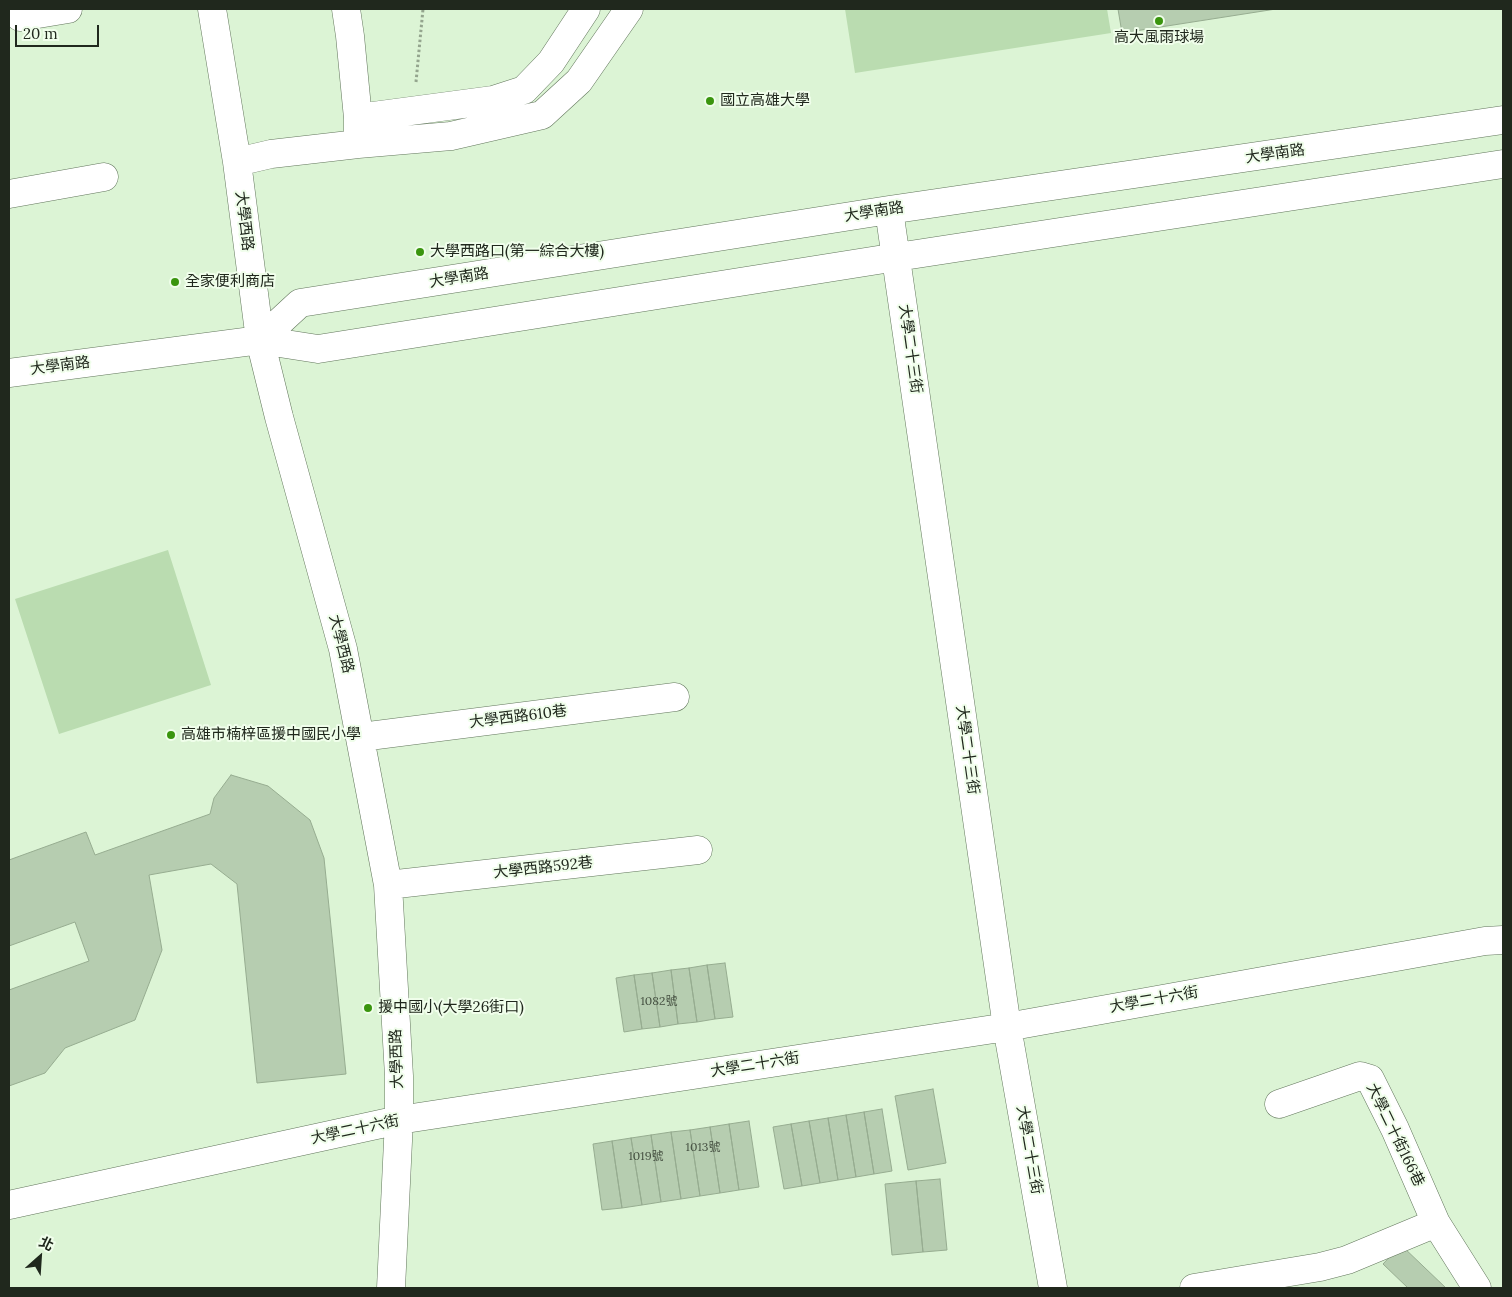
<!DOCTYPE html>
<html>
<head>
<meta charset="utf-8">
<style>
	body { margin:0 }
	#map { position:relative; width:1512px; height:1297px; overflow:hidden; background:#dcf4d5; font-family:Lora,"Noto Sans TC",serif }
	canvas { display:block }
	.frame { position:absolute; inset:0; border:10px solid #20281d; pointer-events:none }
	.north { position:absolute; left:15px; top:1232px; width:50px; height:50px; -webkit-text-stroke:4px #f0feeb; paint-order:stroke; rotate:26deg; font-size:14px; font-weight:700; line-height:20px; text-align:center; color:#20281d }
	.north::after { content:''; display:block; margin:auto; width:18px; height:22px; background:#20281d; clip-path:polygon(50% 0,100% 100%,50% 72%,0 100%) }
	.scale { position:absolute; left:15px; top:25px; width:84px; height:22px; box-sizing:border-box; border:2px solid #20281d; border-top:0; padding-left:6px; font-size:15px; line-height:18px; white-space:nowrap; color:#20281d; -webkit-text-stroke:4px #f0feeb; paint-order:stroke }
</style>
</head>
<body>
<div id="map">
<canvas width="1512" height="1297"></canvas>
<div class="frame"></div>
<div class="north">北</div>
<div class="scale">20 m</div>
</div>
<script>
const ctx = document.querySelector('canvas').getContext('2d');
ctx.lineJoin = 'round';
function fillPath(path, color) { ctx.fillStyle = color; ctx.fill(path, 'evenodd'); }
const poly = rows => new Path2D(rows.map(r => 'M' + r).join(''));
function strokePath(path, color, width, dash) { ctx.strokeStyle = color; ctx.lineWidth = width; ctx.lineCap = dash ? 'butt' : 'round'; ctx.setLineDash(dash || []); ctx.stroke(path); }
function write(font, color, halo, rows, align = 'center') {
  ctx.font = font + ' Lora,"Noto Sans TC",serif'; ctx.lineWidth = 4; ctx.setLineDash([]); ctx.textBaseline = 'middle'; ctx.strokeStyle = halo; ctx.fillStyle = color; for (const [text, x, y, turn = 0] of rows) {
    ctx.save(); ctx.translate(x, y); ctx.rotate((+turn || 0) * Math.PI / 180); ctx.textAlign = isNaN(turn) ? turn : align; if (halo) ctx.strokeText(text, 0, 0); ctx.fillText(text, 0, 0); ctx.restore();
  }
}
fillPath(poly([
	[845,9,1107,9,1111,33,855,73],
	[168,550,211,685,59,734,15,599]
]), '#badcb0');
const building = poly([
	[1118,9,1276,9,1122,33,1118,9],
	[231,775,268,786,310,820,324,858,346,1074,257,1083,237,884,211,864,149,875,162,950,135,1020,65,1048,45,1073,9,1086,9,990,89,961,75,922,9,946,9,860,86,832,95,855,210,814,214,798,231,775],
	[725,963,733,1017,715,1019,707,965,725,963],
	[707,965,715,1019,697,1022,689,968,707,965],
	[689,968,697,1022,678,1024,671,970,689,968],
	[671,970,678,1024,660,1027,652,973,671,970],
	[652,973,660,1027,642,1029,634,975,652,973],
	[634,975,642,1029,624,1032,616,978,634,975],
	[933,1089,946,1163,908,1170,895,1096,933,1089],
	[882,1109,892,1171,874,1174,864,1112,882,1109],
	[864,1112,874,1174,856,1177,846,1115,864,1112],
	[846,1115,856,1177,838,1180,828,1118,846,1115],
	[828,1118,838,1180,820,1183,809,1121,828,1118],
	[749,1121,759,1187,739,1190,729,1124,749,1121],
	[809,1121,820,1183,802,1186,791,1124,809,1121],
	[729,1124,739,1190,720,1193,710,1127,729,1124],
	[791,1124,802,1186,784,1189,773,1127,791,1124],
	[710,1127,720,1193,700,1196,690,1130,710,1127],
	[690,1130,700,1196,681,1199,671,1132,690,1130],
	[671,1132,681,1199,661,1202,651,1135,671,1132],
	[651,1135,661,1202,642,1205,631,1138,651,1135],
	[631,1138,642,1205,622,1208,612,1141,631,1138],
	[612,1141,622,1208,602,1210,593,1144,612,1141],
	[940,1179,947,1250,923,1252,916,1181,940,1179],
	[916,1181,923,1252,892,1255,885,1184,916,1181],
	[1401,1245,1446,1288,1408,1288,1383,1264,1401,1245]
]);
fillPath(building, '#b6cdb0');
strokePath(building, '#96ac90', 1);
const minor = poly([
	[212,9,237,162,260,340,279,417,343,649,388,885,399,1076,399,1120,391,1288],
	[346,9,350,36,358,118],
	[20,17,68,9],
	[358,144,358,118,493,100,524,90,551,62,586,9],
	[237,162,271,154,358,144,451,136,542,115,579,81,629,9],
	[9,194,104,177],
	[889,210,1007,1027,1053,1288],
	[260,340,300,303,889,210,1503,120],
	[9,373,260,340,318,349,897,257,1503,164],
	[361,737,675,697],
	[388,885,698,850],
	[1279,1104,1360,1076,1370,1079,1395,1129,1436,1223,1477,1288],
	[9,1205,399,1120,1007,1027,1485,941,1503,940],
	[1194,1288,1320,1267,1347,1260,1436,1223]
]);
strokePath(minor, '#62765c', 29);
strokePath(poly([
	[416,82,423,9]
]), '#94a58e', 3, [2.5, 2.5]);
strokePath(minor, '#fff', 28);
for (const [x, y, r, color] of [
	[1159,21,5,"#3a950e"],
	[710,101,5,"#3a950e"],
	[420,252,5,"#3a950e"],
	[175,282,5,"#3a950e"],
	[171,735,5,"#3a950e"],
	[368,1008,5,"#3a950e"]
]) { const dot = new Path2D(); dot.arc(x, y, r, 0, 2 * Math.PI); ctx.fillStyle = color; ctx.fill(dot); strokePath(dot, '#f0feeb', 2); }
write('12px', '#465142', null, [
	["1082號",659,1002],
	["1013號",703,1148],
	["1019號",646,1157]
]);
write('15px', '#20281d', '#f0feeb', [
	["高大風雨球場",1159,38,"center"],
	["國立高雄大學",720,101],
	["大學西路口(第一綜合大樓)",430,252],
	["全家便利商店",185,282],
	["高雄市楠梓區援中國民小學",181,735],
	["援中國小(大學26街口)",378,1008]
], 'left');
write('15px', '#20281d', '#f0feeb', [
	["大學南路",1275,154,-8],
	["大學南路",874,212,-9],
	["大學西路",244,221,83],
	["大學南路",459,278,-9],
	["大學二十三街",910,349,82],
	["大學南路",60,366,-7],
	["大學西路",341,644,76],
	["大學西路610巷",518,717,-7],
	["大學二十三街",967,750,82],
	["大學西路592巷",543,868,-6],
	["大學二十六街",1154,1000,-10],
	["大學西路",397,1059,-92],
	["大學二十六街",755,1065,-9],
	["大學二十六街",355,1130,-12],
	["大學二十街166巷",1395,1135,64],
	["大學二十三街",1029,1150,80]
]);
</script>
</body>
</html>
